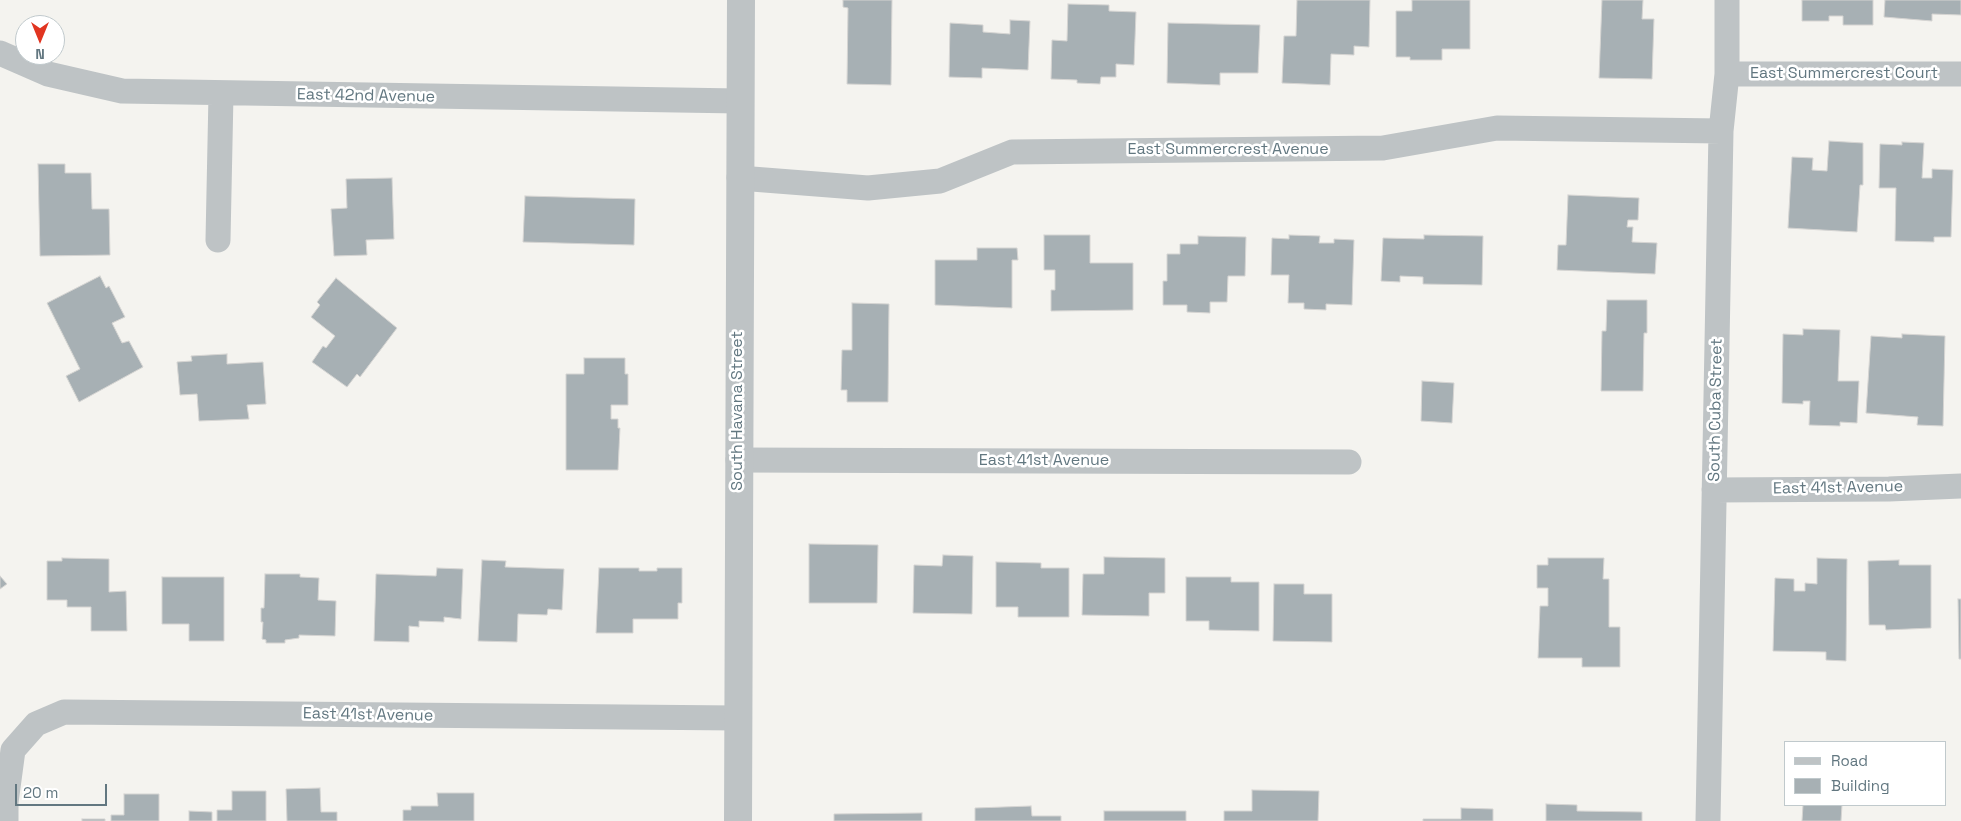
<!DOCTYPE html>
<html>
<head>
<meta charset="utf-8">
<style>
	body { margin:0 }
	#map { position:relative; width:1961px; height:821px; overflow:hidden; background:#f4f3ef; font-family:"Space Grotesk",sans-serif }
	canvas { display:block }
	.legend { position:absolute; left:1784px; top:741px; width:162px; height:65px; box-sizing:border-box; background:#fff; border:1px solid #c0c9cc; margin:0; padding:6px 9px; list-style:none; font-size:15px; color:#627780 }
	.legend li { display:flex; align-items:center; gap:10px; height:25px }
	.legend b { width:25px; border:1px solid #c0c9cc }
	.north { position:absolute; left:15px; top:15px; width:50px; height:50px; box-sizing:border-box; background:#fff; border:1px solid #c0c9cc; border-radius:50%; rotate:180deg; font-size:14px; font-weight:700; line-height:20px; text-align:center; color:#627780 }
	.north::after { content:''; display:block; margin:auto; width:18px; height:22px; background:#e13521; clip-path:polygon(50% 0,100% 100%,50% 72%,0 100%) }
	.scale { position:absolute; left:15px; top:784px; width:92px; height:22px; box-sizing:border-box; border:2px solid #627780; border-top:0; padding-left:6px; font-size:15px; line-height:18px; white-space:nowrap; color:#627780; -webkit-text-stroke:4px #fff; paint-order:stroke }
</style>
</head>
<body>
<div id="map">
<canvas width="1961" height="821"></canvas>
<ul class="legend">
<li><b style="height:6px;background:#bec3c5"></b>Road</li>
<li><b style="height:14px;background:#a7b0b4"></b>Building</li>
</ul>
<div class="north">N</div>
<div class="scale">20 m</div>
</div>
<script>
const ctx = document.querySelector('canvas').getContext('2d');
ctx.lineJoin = 'round';
function fillPath(path, color) { ctx.fillStyle = color; ctx.fill(path, 'evenodd'); }
const poly = rows => new Path2D(rows.map(r => 'M' + r).join(''));
function strokePath(path, color, width, dash) { ctx.strokeStyle = color; ctx.lineWidth = width; ctx.lineCap = dash ? 'butt' : 'round'; ctx.setLineDash(dash || []); ctx.stroke(path); }
function write(font, color, halo, rows, align = 'center') {
  ctx.font = font + ' "Space Grotesk",sans-serif'; ctx.lineWidth = 5; ctx.setLineDash([]); ctx.textBaseline = 'middle'; ctx.strokeStyle = halo; ctx.fillStyle = color; for (const [text, x, y, turn = 0] of rows) {
    ctx.save(); ctx.translate(x, y); ctx.rotate((+turn || 0) * Math.PI / 180); ctx.textAlign = isNaN(turn) ? turn : align; if (halo) ctx.strokeText(text, 0, 0); ctx.fillText(text, 0, 0); ctx.restore();
  }
}
const building = poly([
	[843,0,892,0,891,85,847,84,848,8,843,7,843,0],
	[1297,0,1370,0,1369,47,1354,46,1354,55,1331,54,1330,85,1282,83,1284,36,1296,36,1297,0],
	[1412,0,1470,0,1470,49,1442,49,1442,60,1410,60,1410,57,1396,57,1396,11,1412,11,1412,0],
	[1602,0,1643,0,1642,19,1654,19,1652,79,1599,78,1602,0],
	[1802,0,1873,0,1873,25,1843,25,1843,16,1829,16,1829,21,1802,21,1802,0],
	[1885,0,1961,0,1961,15,1932,14,1932,21,1884,17,1885,0],
	[1068,4,1109,5,1109,11,1136,12,1134,65,1116,64,1116,77,1101,77,1100,84,1077,83,1077,80,1051,79,1052,40,1067,41,1068,4],
	[1010,20,1030,21,1028,70,982,68,982,78,949,77,950,23,983,25,983,32,1010,34,1010,20],
	[1168,23,1260,25,1258,73,1220,73,1220,85,1167,83,1168,23],
	[1829,141,1863,143,1863,185,1860,185,1857,232,1788,228,1792,157,1813,158,1812,170,1827,171,1829,141],
	[1902,142,1924,143,1922,178,1932,178,1932,169,1953,170,1951,237,1934,237,1934,242,1895,241,1896,188,1879,188,1880,144,1902,145,1902,142],
	[38,164,65,164,65,173,91,173,92,209,109,209,110,255,40,256,38,164],
	[392,178,394,239,366,240,367,255,334,256,331,209,347,208,346,179,392,178],
	[1568,195,1639,198,1638,220,1628,220,1627,227,1633,227,1632,242,1657,243,1655,274,1557,270,1558,245,1566,245,1568,195],
	[525,196,635,199,634,245,523,242,525,196],
	[1044,235,1090,235,1090,263,1133,263,1133,310,1051,311,1051,290,1055,290,1055,270,1044,270,1044,235],
	[1289,235,1320,236,1319,243,1334,243,1334,239,1354,240,1352,305,1326,304,1326,310,1304,309,1304,303,1288,303,1289,275,1271,275,1272,238,1289,239,1289,235],
	[1424,235,1483,236,1482,285,1423,284,1423,277,1400,276,1400,282,1381,281,1383,238,1424,239,1424,235],
	[1198,236,1246,237,1245,276,1228,276,1227,302,1210,302,1210,313,1187,312,1187,305,1163,305,1163,281,1167,281,1167,254,1180,254,1180,244,1198,244,1198,236],
	[977,248,1017,248,1018,260,1012,260,1012,308,935,305,935,260,977,260,977,248],
	[100,276,106,288,109,286,125,317,112,323,122,343,129,341,143,367,79,402,66,376,80,369,47,303,100,276],
	[336,278,397,328,360,377,357,374,347,387,312,362,323,346,326,348,335,336,311,317,320,305,317,302,336,278],
	[1607,300,1647,300,1647,333,1644,333,1643,391,1601,391,1602,331,1606,331,1607,300],
	[852,303,889,304,888,402,847,402,847,390,841,390,842,350,852,350,852,303],
	[1803,329,1840,330,1838,381,1859,381,1857,423,1840,422,1840,426,1809,425,1810,401,1803,401,1803,404,1782,403,1783,334,1803,335,1803,329],
	[1902,334,1945,336,1943,426,1917,425,1918,417,1866,413,1871,336,1902,338,1902,334],
	[227,354,227,364,263,362,266,404,247,405,249,419,199,421,197,394,180,395,177,362,192,361,191,356,227,354],
	[584,358,625,358,625,374,628,374,628,405,611,405,611,419,618,419,618,428,620,428,618,470,566,470,566,374,584,374,584,358],
	[1422,381,1454,383,1452,423,1421,421,1422,381],
	[809,544,878,545,877,603,809,603,809,544],
	[943,555,973,556,972,614,913,613,914,565,942,566,943,555],
	[1104,557,1165,558,1165,593,1149,593,1149,616,1082,615,1083,574,1104,574,1104,557],
	[62,558,109,559,109,592,126,591,127,631,91,631,91,607,67,607,67,600,47,600,47,561,62,561,62,558],
	[1548,558,1604,558,1603,579,1609,579,1609,627,1620,627,1620,667,1582,667,1582,658,1538,658,1540,606,1548,606,1548,588,1537,588,1537,565,1548,565,1548,558],
	[1817,558,1847,559,1846,661,1826,660,1826,652,1773,651,1775,578,1794,579,1794,591,1805,591,1805,583,1817,584,1817,558],
	[482,560,506,561,505,567,564,569,562,610,548,609,547,615,518,614,517,642,478,641,482,560],
	[1899,560,1899,565,1931,565,1931,628,1886,630,1885,625,1869,625,1868,561,1899,560],
	[996,562,1041,563,1041,568,1069,568,1069,617,1018,617,1018,607,996,607,996,562],
	[437,568,463,569,461,619,444,617,444,622,419,621,419,627,409,626,409,642,374,641,376,574,436,576,437,568],
	[599,568,639,568,639,571,657,571,657,568,682,568,682,603,678,603,678,619,633,619,633,633,596,633,599,568],
	[265,574,300,574,300,577,319,578,318,600,336,601,335,636,299,635,299,638,285,640,285,643,266,643,266,640,262,639,263,622,261,622,261,608,264,608,265,574],
	[0,576,7,584,0,589,0,576],
	[162,577,224,577,224,641,189,641,189,624,162,624,162,577],
	[1186,577,1231,577,1231,582,1259,582,1259,631,1209,630,1209,621,1186,621,1186,577],
	[1274,584,1304,584,1304,594,1332,594,1332,642,1273,641,1274,584],
	[1958,599,1961,599,1961,659,1959,659,1958,599],
	[320,788,321,812,337,812,337,821,287,821,286,789,320,788],
	[1252,790,1319,791,1318,821,1224,821,1224,811,1252,811,1252,790],
	[232,791,266,791,266,821,217,821,217,810,232,810,232,791],
	[437,793,474,793,474,821,403,821,403,810,411,810,411,806,438,806,437,793],
	[124,794,159,794,159,821,111,821,111,815,124,815,124,794],
	[1546,804,1577,805,1577,811,1642,812,1642,821,1546,821,1546,804],
	[1803,805,1842,805,1841,821,1802,821,1803,805],
	[1031,806,1032,816,1061,816,1061,821,975,821,975,808,1031,806],
	[1461,808,1493,809,1493,821,1423,821,1423,819,1461,819,1461,808],
	[189,811,212,812,212,821,189,821,189,811],
	[1104,811,1186,811,1186,821,1104,821,1104,811],
	[922,813,922,821,834,821,834,814,922,813],
	[82,819,105,819,105,821,82,821,82,819]
]);
fillPath(building, '#a7b0b4');
strokePath(building, '#d5d4d2', 1);
strokePath(poly([
	[0,53,48,74,122,91,739,101],
	[1727,74,1961,74],
	[739,178,868,188,940,181,1012,152,1383,148,1497,128,1721,131],
	[218,240,221,94],
	[738,460,1349,462],
	[1714,490,1889,489,1961,486],
	[6,821,6,802,13,750,36,724,64,712,737,718],
	[1708,821,1721,131,1727,74,1727,0]
]), '#bec3c5', 25);
strokePath(poly([
	[738,821,741,0]
]), '#bec3c5', 28);
write('16px', '#627780', '#fff', [
	["East Summercrest Court",1844,74],
	["East 42nd Avenue",366,96,1],
	["East Summercrest Avenue",1228,150],
	["South Cuba Street",1716,410,-89],
	["South Havana Street",738,411,-90],
	["East 41st Avenue",1044,461],
	["East 41st Avenue",1838,488,-1],
	["East 41st Avenue",368,715,1]
]);
</script>
</body>
</html>
